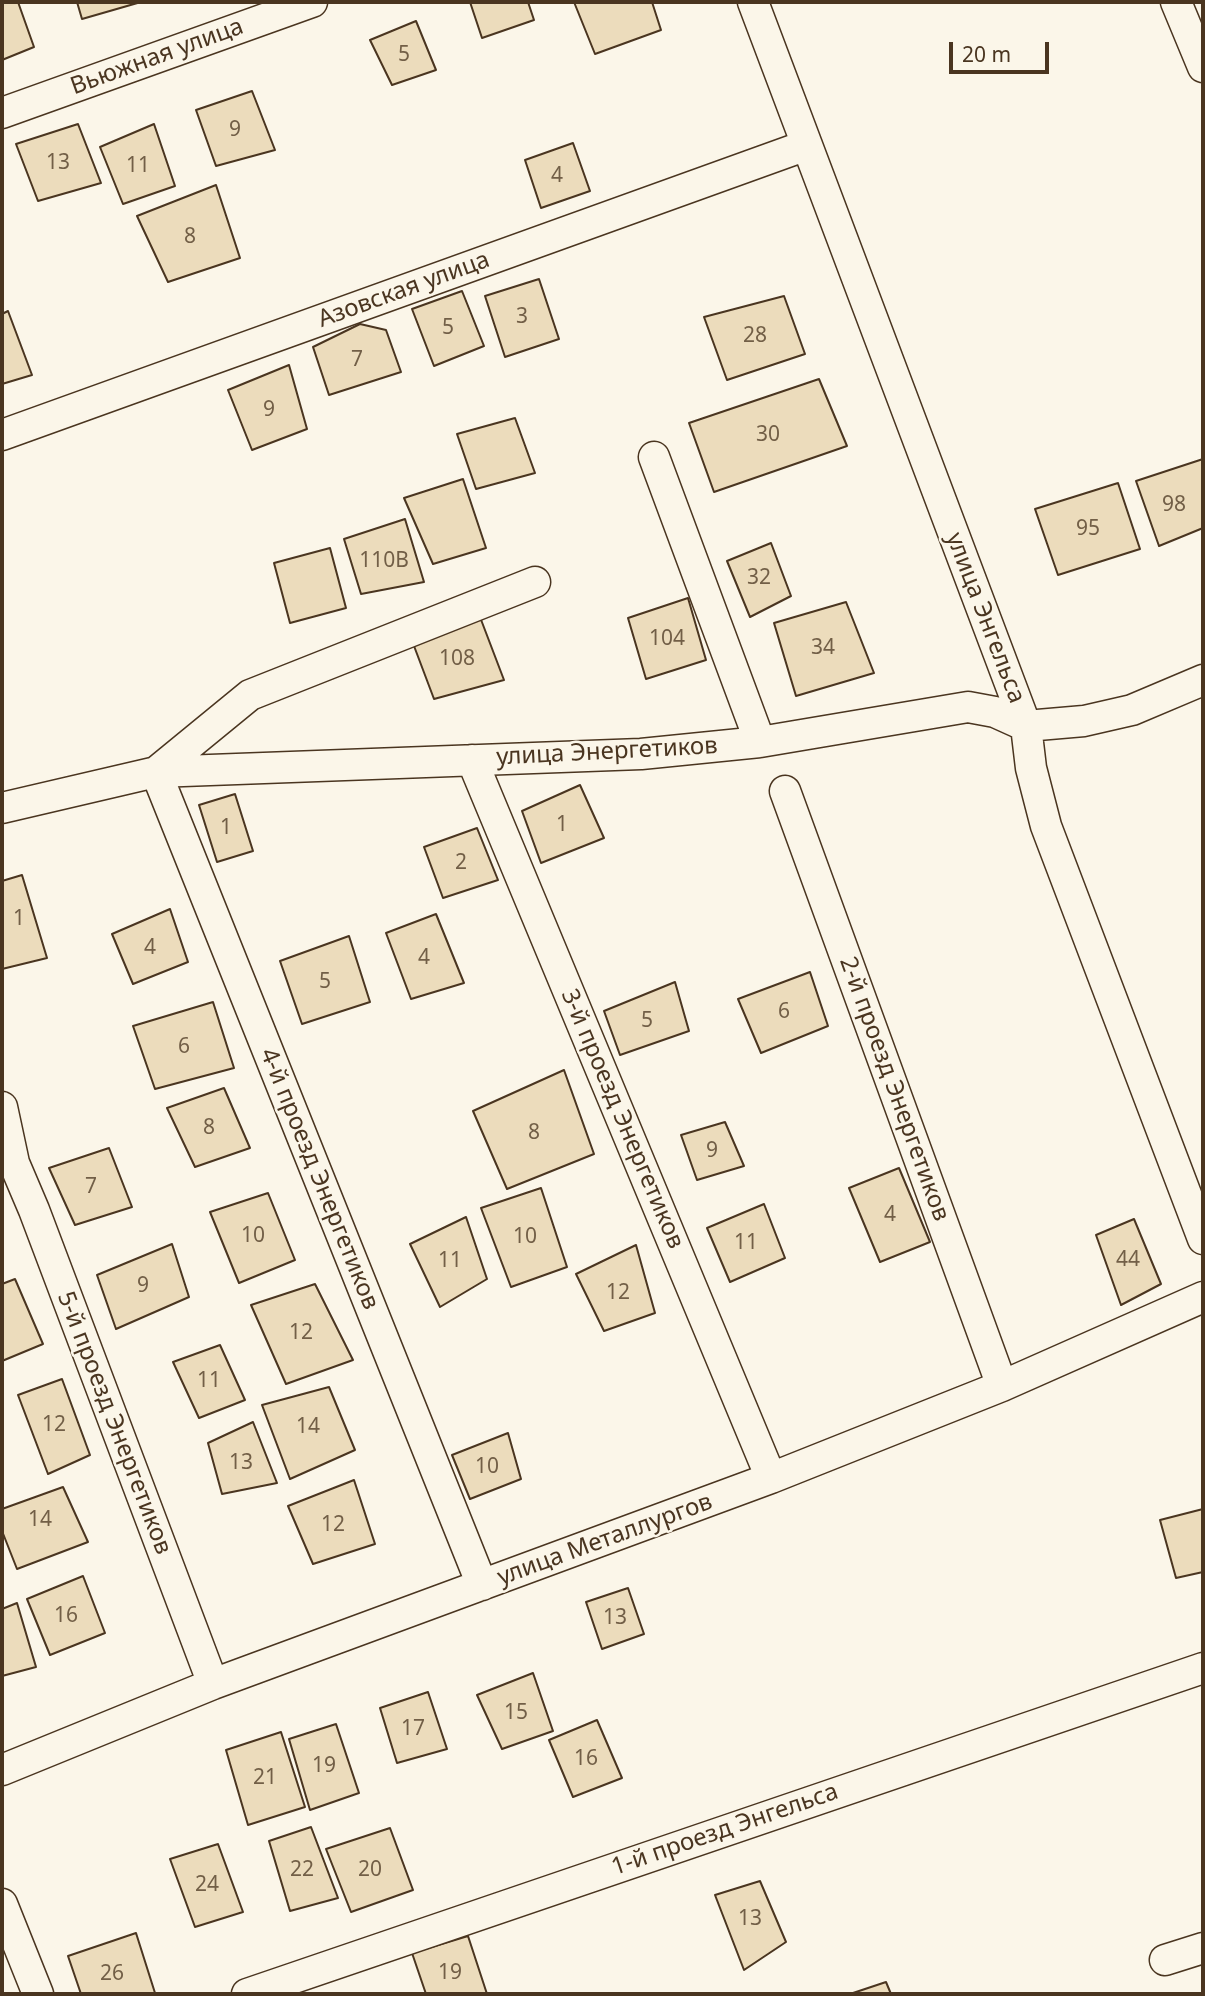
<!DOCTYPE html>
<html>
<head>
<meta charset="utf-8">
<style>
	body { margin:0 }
	#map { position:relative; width:1205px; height:1996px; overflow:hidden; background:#fbf6e9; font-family:"Noto Sans",sans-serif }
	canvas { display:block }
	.frame { position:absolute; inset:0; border:4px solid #4a3520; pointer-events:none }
	.scale { position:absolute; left:949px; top:42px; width:100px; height:32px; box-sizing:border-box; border:4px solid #4a3520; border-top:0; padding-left:9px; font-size:21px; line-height:24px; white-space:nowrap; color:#4a3520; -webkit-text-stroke:5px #fbf6e9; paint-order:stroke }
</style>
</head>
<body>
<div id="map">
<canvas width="1205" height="1996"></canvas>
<div class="frame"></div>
<div class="scale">20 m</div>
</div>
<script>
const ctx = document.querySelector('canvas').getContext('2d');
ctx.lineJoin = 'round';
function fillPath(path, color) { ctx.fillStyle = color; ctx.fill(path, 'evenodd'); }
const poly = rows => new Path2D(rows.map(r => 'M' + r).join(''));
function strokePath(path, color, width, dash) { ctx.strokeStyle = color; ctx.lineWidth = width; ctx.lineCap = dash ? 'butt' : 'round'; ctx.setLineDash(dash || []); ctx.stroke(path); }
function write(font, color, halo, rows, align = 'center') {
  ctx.font = font + ' "Noto Sans",sans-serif'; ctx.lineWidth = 5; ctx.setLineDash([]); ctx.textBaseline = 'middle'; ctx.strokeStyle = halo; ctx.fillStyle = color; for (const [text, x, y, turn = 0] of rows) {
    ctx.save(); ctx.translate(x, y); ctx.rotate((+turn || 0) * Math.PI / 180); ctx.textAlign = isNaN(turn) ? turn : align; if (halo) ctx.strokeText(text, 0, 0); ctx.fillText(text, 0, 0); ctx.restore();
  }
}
const building = poly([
	[2,2,18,2,34,47,2,60,2,2],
	[77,2,141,2,82,19,77,2],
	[470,2,528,2,534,20,482,38,470,2],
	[574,2,652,2,661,30,595,54,574,2],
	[416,21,436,70,392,85,370,40,416,21],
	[252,91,275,150,216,166,196,110,252,91],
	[78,124,101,183,38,201,16,144,78,124],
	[154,124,175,186,123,204,100,147,154,124],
	[573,143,590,191,541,208,525,160,573,143],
	[216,185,240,258,168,282,137,216,216,185],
	[539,279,559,339,505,357,485,296,539,279],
	[462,291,484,346,434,366,412,309,462,291],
	[784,296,805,354,727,380,704,317,784,296],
	[8,311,32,375,2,384,2,314,8,311],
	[360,324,386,330,401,372,329,395,313,347,360,324],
	[289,365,307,429,252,450,228,390,289,365],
	[819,379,847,446,714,492,689,423,819,379],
	[515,418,535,473,476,489,457,434,515,418],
	[1203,459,1203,528,1159,546,1136,481,1203,459],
	[463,479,486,548,433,564,404,498,463,479],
	[1118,483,1140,549,1058,575,1035,509,1118,483],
	[405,519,424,582,361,594,344,539,405,519],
	[771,543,791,596,750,617,727,561,771,543],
	[330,548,346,608,290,623,274,563,330,548],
	[688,598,706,660,646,679,628,618,688,598],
	[846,602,874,673,796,696,774,623,846,602],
	[480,617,504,680,434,699,411,638,480,617],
	[580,785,604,838,541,863,522,811,580,785],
	[235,794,253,851,217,862,199,805,235,794],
	[477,828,498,880,443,898,424,847,477,828],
	[22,875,47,958,2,969,2,881,22,875],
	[170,909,188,962,133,984,112,934,170,909],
	[436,914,464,983,411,999,386,933,436,914],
	[349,936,370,1002,302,1024,280,961,349,936],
	[810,972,828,1026,761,1053,738,999,810,972],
	[675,982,689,1031,620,1055,604,1011,675,982],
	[213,1002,234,1068,155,1089,133,1026,213,1002],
	[564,1070,594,1154,507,1189,473,1111,564,1070],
	[224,1088,250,1148,195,1167,167,1108,224,1088],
	[725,1122,744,1166,697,1180,681,1135,725,1122],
	[109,1148,132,1207,75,1225,49,1168,109,1148],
	[899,1168,930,1242,880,1262,849,1188,899,1168],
	[541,1188,567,1267,511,1287,481,1208,541,1188],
	[268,1193,295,1260,239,1283,210,1212,268,1193],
	[764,1204,785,1258,730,1282,707,1228,764,1204],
	[466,1217,487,1279,440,1307,410,1244,466,1217],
	[1134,1219,1161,1284,1121,1305,1096,1235,1134,1219],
	[172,1244,189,1297,116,1329,97,1275,172,1244],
	[636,1245,655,1313,604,1331,576,1274,636,1245],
	[15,1279,43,1344,2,1361,2,1284,15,1279],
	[315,1284,353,1360,286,1384,251,1305,315,1284],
	[220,1345,245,1400,199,1418,173,1362,220,1345],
	[62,1379,90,1455,48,1474,18,1395,62,1379],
	[329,1387,355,1450,290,1479,262,1405,329,1387],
	[253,1422,277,1483,222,1494,208,1443,253,1422],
	[508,1433,521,1479,470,1499,452,1455,508,1433],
	[354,1480,375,1544,313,1564,288,1506,354,1480],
	[63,1487,88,1542,17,1569,2,1531,2,1509,63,1487],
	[1203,1509,1203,1572,1176,1578,1160,1520,1203,1509],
	[83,1576,105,1633,50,1655,27,1599,83,1576],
	[628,1588,644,1634,602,1649,586,1602,628,1588],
	[17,1603,36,1667,2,1676,2,1609,17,1603],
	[533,1673,553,1731,502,1749,477,1695,533,1673],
	[428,1692,447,1749,397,1763,380,1708,428,1692],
	[597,1720,622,1778,573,1797,549,1740,597,1720],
	[336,1724,359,1793,310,1810,289,1739,336,1724],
	[281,1732,305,1807,248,1825,226,1750,281,1732],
	[311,1827,338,1898,290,1911,269,1841,311,1827],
	[390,1828,413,1890,351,1912,326,1849,390,1828],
	[218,1844,243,1912,195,1927,170,1859,218,1844],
	[760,1881,786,1942,744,1970,715,1895,760,1881],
	[136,1933,155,1993,81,1994,68,1956,136,1933],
	[468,1936,487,1994,426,1994,412,1953,468,1936],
	[886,1982,891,1994,850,1994,886,1982]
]);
fillPath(building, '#ecdcbc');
strokePath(building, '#4a3520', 2);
const minor = poly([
	[753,2,1026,726,1031,768,1046,826,1203,1239],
	[1176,2,1203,67],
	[2,113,312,2],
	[2,435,807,145],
	[654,457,760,742],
	[472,760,771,1478],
	[785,791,1002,1386],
	[2,808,156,772,641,754,760,742,968,707,995,712,1026,726,1084,721,1132,710,1203,680],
	[2,1107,14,1163,34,1210,213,1684],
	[482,1585,156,772,250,695,535,582],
	[2,1770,213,1684,771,1478,1002,1386,1203,1297],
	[2,1904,38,1994],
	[1165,1960,1203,1948],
	[247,1994,1203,1668]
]);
strokePath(minor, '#4a3520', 33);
strokePath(minor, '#fbf6e9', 30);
write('21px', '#725f47', null, [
	["5",404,55],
	["9",235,130],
	["13",58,163],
	["11",138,166],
	["4",557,176],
	["8",190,237],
	["3",522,317],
	["5",448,328],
	["28",755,336],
	["7",357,360],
	["9",269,410],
	["30",768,435],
	["98",1174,505],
	["95",1088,529],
	["110В",384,561],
	["32",759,578],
	["104",667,639],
	["34",823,648],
	["108",457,659],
	["1",562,825],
	["1",226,828],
	["2",461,863],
	["1",19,919],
	["4",150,948],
	["4",424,958],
	["5",325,982],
	["6",784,1012],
	["5",647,1021],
	["6",184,1047],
	["8",209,1128],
	["8",534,1133],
	["9",712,1151],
	["7",91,1187],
	["4",890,1215],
	["10",253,1236],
	["10",525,1237],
	["11",746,1243],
	["44",1128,1260],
	["11",450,1261],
	["9",143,1286],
	["12",618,1293],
	["12",301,1333],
	["11",209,1381],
	["12",54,1425],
	["14",308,1427],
	["13",241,1463],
	["10",487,1467],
	["14",40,1520],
	["12",333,1525],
	["16",66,1616],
	["13",615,1618],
	["15",516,1713],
	["17",413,1729],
	["16",586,1759],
	["19",324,1766],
	["21",265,1778],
	["22",302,1870],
	["20",370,1870],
	["24",207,1885],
	["13",750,1919],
	["19",450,1973],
	["26",112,1974]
]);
write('24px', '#4a3520', '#fbf6e9', [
	["Вьюжная улица",157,57,-20],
	["Азовская улица",404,290,-20],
	["улица Энгельса",985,618,69],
	["улица Энергетиков",607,752,-3],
	["2-й проезд Энергетиков",894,1089,70],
	["3-й проезд Энергетиков",622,1119,67],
	["4-й проезд Энергетиков",319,1179,68],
	["5-й проезд Энергетиков",114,1423,69],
	["улица Металлургов",605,1540,-20],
	["1-й проезд Энгельса",725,1830,-19]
]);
</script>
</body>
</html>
